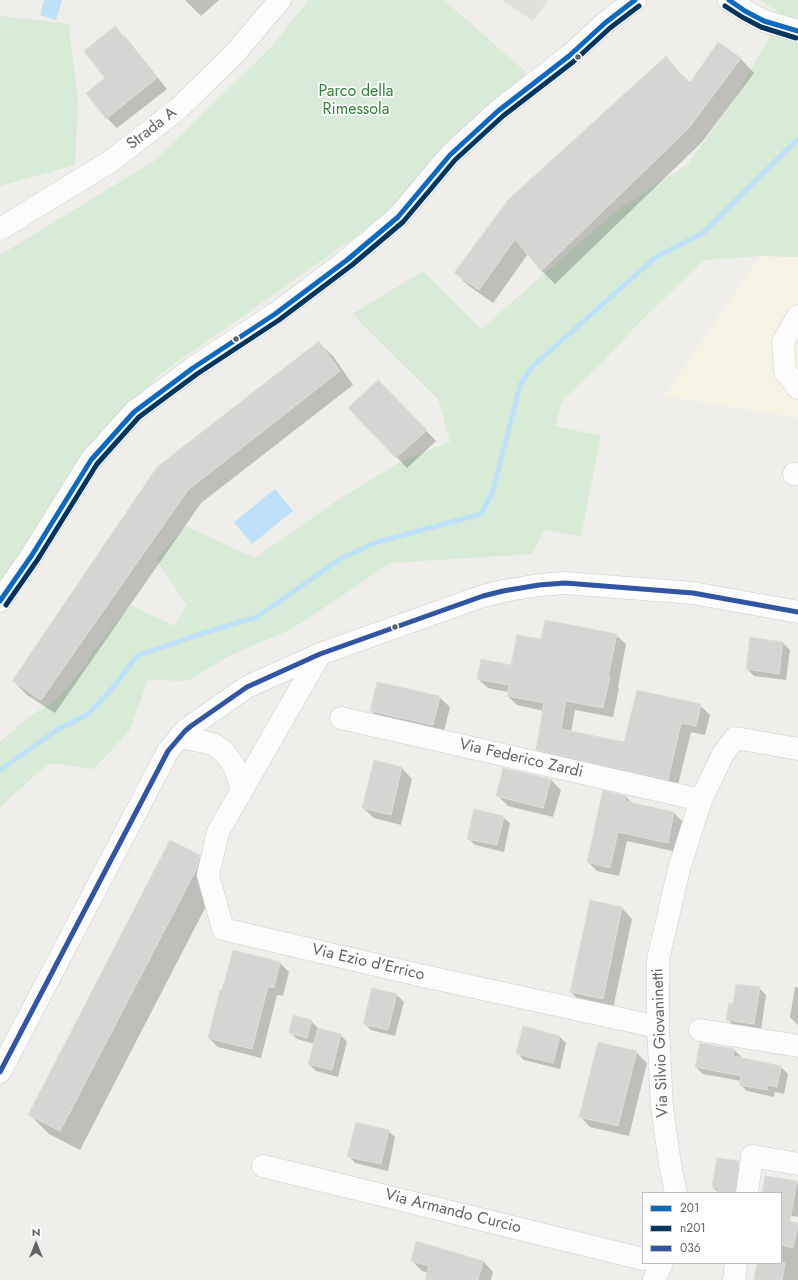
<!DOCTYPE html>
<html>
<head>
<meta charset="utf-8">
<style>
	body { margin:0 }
	#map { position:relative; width:798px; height:1280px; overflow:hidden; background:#efeeea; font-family:Jost,sans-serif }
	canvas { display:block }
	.legend { position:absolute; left:642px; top:1192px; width:140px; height:72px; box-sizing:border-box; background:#fff; border:1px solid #bfc1c3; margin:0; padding:5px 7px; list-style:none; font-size:12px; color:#5f6368 }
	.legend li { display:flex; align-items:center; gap:8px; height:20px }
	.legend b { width:20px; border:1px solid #bfc1c3 }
	.north { position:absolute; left:16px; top:1224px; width:40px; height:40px; -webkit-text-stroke:3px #fff; paint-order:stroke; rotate:0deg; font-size:11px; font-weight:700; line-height:16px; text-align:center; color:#5f6368 }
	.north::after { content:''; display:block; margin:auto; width:14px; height:18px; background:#5f6368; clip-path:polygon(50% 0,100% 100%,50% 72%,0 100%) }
</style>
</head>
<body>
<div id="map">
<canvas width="798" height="1280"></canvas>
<ul class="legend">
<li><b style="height:5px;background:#0c69bf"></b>201</li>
<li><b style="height:5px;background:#00365f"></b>n201</li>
<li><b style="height:5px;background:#3155a3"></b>036</li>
</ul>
<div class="north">N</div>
</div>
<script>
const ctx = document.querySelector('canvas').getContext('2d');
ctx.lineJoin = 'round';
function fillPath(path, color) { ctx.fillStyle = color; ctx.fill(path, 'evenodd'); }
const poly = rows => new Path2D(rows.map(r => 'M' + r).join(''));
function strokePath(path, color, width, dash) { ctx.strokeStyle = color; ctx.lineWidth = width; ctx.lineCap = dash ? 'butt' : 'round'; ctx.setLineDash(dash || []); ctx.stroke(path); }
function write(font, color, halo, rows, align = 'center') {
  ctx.font = font + ' Jost,sans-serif'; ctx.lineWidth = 3.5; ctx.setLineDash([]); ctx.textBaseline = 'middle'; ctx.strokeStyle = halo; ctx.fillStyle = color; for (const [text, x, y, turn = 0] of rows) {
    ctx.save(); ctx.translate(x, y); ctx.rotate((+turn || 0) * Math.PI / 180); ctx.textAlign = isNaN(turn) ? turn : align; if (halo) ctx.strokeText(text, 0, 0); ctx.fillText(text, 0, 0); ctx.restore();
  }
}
fillPath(poly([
	[760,256,798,257,798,418,664,396]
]), '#f7f3e4');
fillPath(poly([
	[502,0,548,0,533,21]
]), '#e2e0da');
fillPath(poly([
	[309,0,444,0,526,72,523,79,388,214,159,375,88,450,60,489,0,592,0,255,154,161,269,49],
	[760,0,798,0,798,21,787,18],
	[0,16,70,24,69,31,78,99,75,165,0,186],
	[771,34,798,42,798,257,760,256,704,260,639,323,601,364,562,401,555,426,601,436,581,537,545,529,532,554,390,563,303,622,287,631,229,656,187,681,148,680,129,731,94,769,49,763,0,807,0,742,29,717,58,698,86,665,92,652,131,605,174,626,187,605,156,560,185,526,255,558,339,499,407,458,450,442,438,399,352,314,423,271,481,329,621,207,687,165,730,106]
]), '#d8ebd6');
fillPath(poly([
	[44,0,62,0,56,20,40,15],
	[275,489,293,511,252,544,234,522]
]), '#bfe0f9');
fillPath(poly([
	[185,0,219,0,201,16],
	[115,28,126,38,167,89,117,128,107,118,107,78],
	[719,44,741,59,754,73,702,142,555,284,542,271,528,254,493,303,469,286,455,273,666,58,691,84],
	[319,343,333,356,353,385,201,503,55,713,27,695,13,681],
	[389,391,436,441,407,468,350,408],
	[616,635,626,644,618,687,619,688,613,717,575,710,571,732,625,743,700,705,710,715,705,735,691,732,677,789,547,759,537,749,544,711,517,705,508,696,508,692,488,688,478,679,511,667,542,641],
	[751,639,783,643,790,650,786,680,754,676,747,669],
	[439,697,450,707,443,735,382,721,371,711],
	[375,762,402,768,412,779,401,825,374,818,363,808],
	[550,779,561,790,553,817,508,806,497,795],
	[604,792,626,797,633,804,674,813,683,822,677,852,627,841,619,876,597,871,588,862],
	[503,817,510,823,504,852,475,845,468,838],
	[199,856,219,876,216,887,80,1150,49,1134,29,1114],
	[590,902,622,908,632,919,613,1009,581,1002,571,992],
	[234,951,280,963,289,972,283,996,277,995,261,1058,218,1047,209,1038],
	[795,987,798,988,798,1025,790,1017],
	[759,988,766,995,761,1030,734,1026,727,1019,734,1005],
	[373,989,397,995,404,1002,395,1036,371,1030,364,1023],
	[311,1021,318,1028,318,1029,341,1035,347,1042,338,1077,316,1071,309,1064,314,1044,297,1039,290,1032],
	[559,1036,566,1043,560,1069,524,1060,517,1053],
	[734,1050,741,1056,740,1058,781,1067,788,1074,784,1094,775,1092,774,1097,747,1091,740,1084,741,1081,703,1074,696,1067],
	[636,1052,647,1063,629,1136,590,1127,580,1116],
	[388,1131,395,1137,388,1171,355,1163,349,1156],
	[738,1162,749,1172,746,1193,719,1193,713,1187],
	[796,1182,798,1184,798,1217,781,1214,781,1193,763,1193],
	[781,1221,798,1224,798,1280,755,1280,758,1263,781,1263],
	[412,1261,483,1261,493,1272,491,1280,426,1280,428,1273,422,1271]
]), '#0003');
strokePath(poly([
	[0,770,57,730,87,715,111,690,137,656,200,634,257,617,340,559,374,543,481,514,493,491,520,385,533,366,656,257,703,233,798,139]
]), '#bfe0f9', 5);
const building = poly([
	[115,26,157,78,106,119,86,93,105,78,84,51,115,26],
	[718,42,741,58,689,128,541,271,515,239,479,290,454,273,508,200,666,56,689,84,718,42],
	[319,341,340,371,188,490,41,700,12,681,157,467,319,341],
	[378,380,427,430,396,458,348,408,378,380],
	[545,620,617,634,608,677,610,677,603,708,566,701,561,729,624,742,637,690,701,704,696,726,681,723,668,780,536,750,544,703,507,696,509,685,477,679,481,659,511,665,517,635,541,639,545,620],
	[750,637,783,642,779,674,746,669,750,637],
	[377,682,440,696,433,725,370,711,377,682],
	[374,760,402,767,391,815,362,808,374,760],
	[503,768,551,779,543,808,496,796,503,768],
	[603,790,626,796,625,801,674,812,668,843,618,832,610,868,587,862,603,790],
	[474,809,504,816,497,845,467,839,474,809],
	[170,840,200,855,197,868,60,1131,28,1115,170,840],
	[590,900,622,907,603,999,570,992,590,900],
	[233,950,280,962,274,988,268,986,252,1049,208,1038,220,990,222,990,233,950],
	[736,984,760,987,754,1024,726,1020,729,1003,733,1004,736,984],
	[372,988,397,994,388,1030,363,1024,372,988],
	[293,1015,312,1020,307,1038,289,1033,293,1015],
	[523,1026,560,1036,553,1063,516,1054,523,1026],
	[318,1028,341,1034,332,1070,308,1064,318,1028],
	[598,1042,637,1051,618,1126,579,1117,598,1042],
	[700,1043,734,1049,733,1056,781,1066,777,1087,768,1085,767,1090,739,1085,741,1076,695,1067,700,1043],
	[356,1122,389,1130,381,1164,347,1157,356,1122],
	[717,1158,739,1161,735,1193,718,1193,718,1188,712,1187,717,1158],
	[765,1176,797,1181,790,1221,798,1223,793,1248,781,1245,781,1193,762,1193,765,1176],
	[416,1241,483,1261,478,1280,425,1280,429,1266,411,1261,416,1241],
	[757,1263,785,1263,782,1280,754,1280,757,1263]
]);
fillPath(building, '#d6d5d3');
strokePath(building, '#deddd9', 1);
const minor = poly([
	[729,0,745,11,764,21,798,31],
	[0,229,111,161,178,109,236,52,280,0],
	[798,316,783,342,785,371,798,388],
	[794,474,798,474],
	[0,601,32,555,91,460,134,412,193,368,275,314,347,260,398,217,450,155,498,111,569,56,605,23,635,0],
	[320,654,218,832,208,875,223,929,419,975,658,1027],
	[341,718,701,800],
	[179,737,205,742,215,745,224,752,234,766,242,790],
	[700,1030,798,1046],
	[0,1072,168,751,185,731,191,726,247,687,320,654,483,596,503,591,539,585,565,583,693,593,798,612],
	[263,1166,643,1259],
	[676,1193,670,1164,662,1107,658,1027,658,960,679,869,701,800,723,754,735,738,798,749],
	[747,1193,752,1156,798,1164],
	[654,1280,662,1263],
	[734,1280,736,1263]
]);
strokePath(minor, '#cbcccc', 23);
strokePath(minor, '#fdfcfc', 22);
strokePath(poly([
	[729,0,745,11,764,21,798,31],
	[0,601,32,555,91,460,134,412,193,368,275,314,347,260,398,217,450,155,498,111,569,56,605,23,635,0]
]), '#0c69bf', 5);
strokePath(poly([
	[725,6,742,17,761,27,796,38],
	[6,605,38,559,97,464,139,417,197,374,279,320,352,265,403,222,455,160,503,116,573,62,610,28,639,6]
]), '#00365f', 5);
strokePath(poly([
	[0,1072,168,751,185,731,191,726,247,687,320,654,483,596,503,591,539,585,565,583,693,593,798,612]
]), '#3155a3', 5);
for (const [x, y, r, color] of [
	[578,57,3.5,"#5f6368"],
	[236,339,3.5,"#5f6368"],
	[395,627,3.5,"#5f6368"]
]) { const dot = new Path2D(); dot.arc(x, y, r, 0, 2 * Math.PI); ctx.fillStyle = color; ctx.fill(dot); strokePath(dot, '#fff', 1.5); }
write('16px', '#348238', '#fff', [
	["Parco della",356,92],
	["Rimessola",356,110]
]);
write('16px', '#5f6368', '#fff', [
	["Strada A",152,129,-38],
	["Via Federico Zardi",521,759,13],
	["Via Ezio d'Errico",368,963,13],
	["Via Silvio Giovaninetti",661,1043,-92],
	["Via Armando Curcio",453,1212,14]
]);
</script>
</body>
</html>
